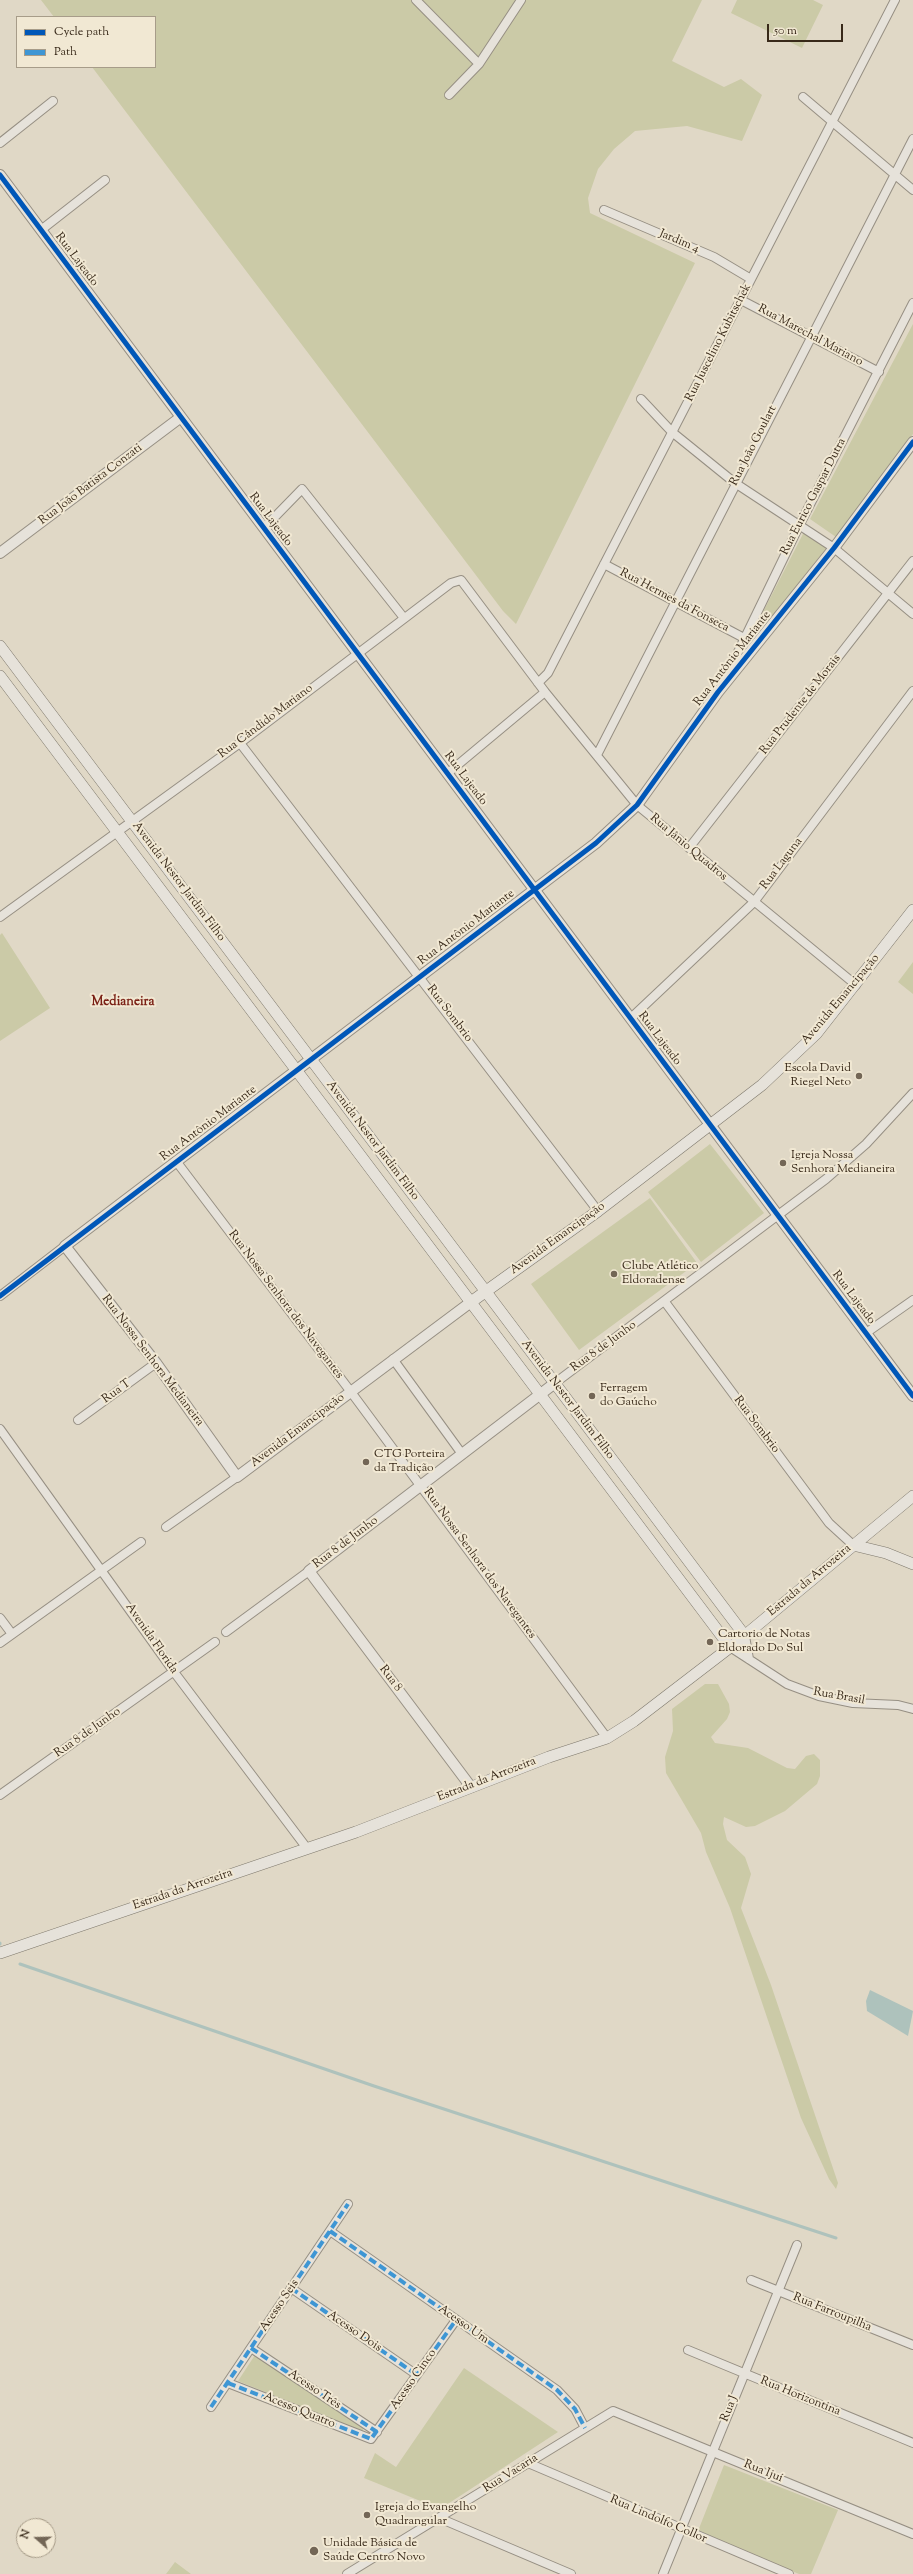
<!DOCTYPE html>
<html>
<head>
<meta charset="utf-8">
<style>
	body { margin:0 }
	#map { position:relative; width:913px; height:2574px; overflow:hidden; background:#e0d8c6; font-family:"Sorts Mill Goudy",serif }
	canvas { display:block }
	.legend { position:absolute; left:16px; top:16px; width:140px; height:52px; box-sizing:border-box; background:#f1e8d3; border:1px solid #a79c89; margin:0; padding:5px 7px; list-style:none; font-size:12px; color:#382919 }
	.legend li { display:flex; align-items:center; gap:8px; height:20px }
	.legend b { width:20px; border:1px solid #a79c89 }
	.north { position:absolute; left:16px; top:2518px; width:40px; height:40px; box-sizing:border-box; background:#f1e8d3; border:1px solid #a79c89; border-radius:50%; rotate:290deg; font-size:11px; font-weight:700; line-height:16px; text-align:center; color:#382919 }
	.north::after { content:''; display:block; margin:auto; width:14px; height:18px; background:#736656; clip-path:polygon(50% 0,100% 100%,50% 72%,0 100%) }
	.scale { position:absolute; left:767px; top:24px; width:76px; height:18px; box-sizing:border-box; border:2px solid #382919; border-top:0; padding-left:5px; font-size:12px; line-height:14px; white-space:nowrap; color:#382919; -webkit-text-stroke:3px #f1e8d3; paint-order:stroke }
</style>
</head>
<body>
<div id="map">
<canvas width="913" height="2574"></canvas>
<ul class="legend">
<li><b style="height:5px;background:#0057b8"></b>Cycle path</li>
<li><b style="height:5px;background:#3e96d4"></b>Path</li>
</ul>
<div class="north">N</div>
<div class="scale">50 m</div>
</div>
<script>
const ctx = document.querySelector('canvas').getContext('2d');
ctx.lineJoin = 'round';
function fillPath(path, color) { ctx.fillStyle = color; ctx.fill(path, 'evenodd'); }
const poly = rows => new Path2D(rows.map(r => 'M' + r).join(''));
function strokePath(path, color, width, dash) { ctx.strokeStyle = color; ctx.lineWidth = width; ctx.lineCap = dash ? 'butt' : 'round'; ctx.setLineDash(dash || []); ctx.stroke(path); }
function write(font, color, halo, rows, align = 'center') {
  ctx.font = font + ' "Sorts Mill Goudy",serif'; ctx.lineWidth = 4; ctx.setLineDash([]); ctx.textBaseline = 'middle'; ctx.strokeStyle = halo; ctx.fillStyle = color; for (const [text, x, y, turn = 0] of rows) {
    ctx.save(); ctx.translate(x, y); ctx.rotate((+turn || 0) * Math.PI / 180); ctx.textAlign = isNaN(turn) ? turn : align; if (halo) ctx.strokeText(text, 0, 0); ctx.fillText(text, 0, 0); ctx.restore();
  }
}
fillPath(poly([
	[41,0,702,0,672,61,724,87,741,79,762,95,742,141,687,126,635,131,614,149,598,169,588,198,590,213,695,263,516,624,503,611,92,67,155,67,155,17,54,17],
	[737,0,813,0,823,5,802,48,731,13],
	[913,324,913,434,836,537,810,519],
	[805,530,828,546,740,657],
	[2,933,50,1008,0,1041,0,935],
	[913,962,913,994,898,982],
	[710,1144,764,1213,701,1262,648,1192],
	[650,1198,697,1263,579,1350,531,1284],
	[705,1684,718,1684,729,1704,730,1712,727,1719,711,1737,715,1743,748,1748,787,1768,795,1769,806,1756,814,1754,820,1760,820,1776,817,1784,785,1811,755,1826,746,1827,724,1817,723,1824,727,1840,745,1857,751,1874,741,1908,771,1985,838,2183,836,2189,829,2179,801,2118,730,1908,706,1852,701,1833,666,1773,665,1757,673,1731,672,1709],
	[255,2355,364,2428,362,2431,238,2381],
	[464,2368,558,2432,440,2509,364,2478,375,2453,396,2467],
	[724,2465,838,2510,811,2574,799,2574,698,2531],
	[175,2562,191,2574,166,2574]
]), '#cbcaa7');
fillPath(poly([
	[870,1990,913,2011,908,2036,867,2011,866,2001]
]), '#aec2bc');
strokePath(poly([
	[0,1943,0,1944],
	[20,1964,374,2086,836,2238]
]), '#aec2bc', 3);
const minor = poly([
	[416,0,479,64],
	[449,95,479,64,521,0],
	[803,97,913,190],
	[0,143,53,101],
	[604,210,714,257,751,279],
	[41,230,105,180],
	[741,300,879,372],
	[641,399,672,432,735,483,834,548,913,614],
	[264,528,302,489,404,618],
	[604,564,744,638],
	[724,681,800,524,913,303],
	[538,683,548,673,895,0],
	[240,743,598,1211],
	[597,755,913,139],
	[448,773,545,692],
	[689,848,913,561],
	[0,917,240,743,451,583,461,580,545,692,637,805,856,985],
	[631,1018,754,902,913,691],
	[176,1161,351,1392,607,1738],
	[0,1296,65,1246],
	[665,1302,829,1523,853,1545],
	[866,1333,913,1300],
	[393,1359,462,1454],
	[555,1383,826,1179,866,1144,913,1093],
	[78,1420,156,1363],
	[0,1429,174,1672,306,1847],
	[166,1527,237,1477],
	[0,1618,12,1634],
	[226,1632,309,1571],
	[745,1636,749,1659],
	[0,1643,141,1542],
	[730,1647,787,1684,819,1696,853,1703,898,1705,913,1709],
	[0,1795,215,1642],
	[330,2231,557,2390,575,2409,585,2428],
	[751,2280,913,2345],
	[291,2288,417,2375],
	[251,2348,377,2432],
	[688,2350,913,2443],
	[228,2383,371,2439,456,2320],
	[211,2407,348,2204],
	[528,2463,789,2574],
	[439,2518,571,2574],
	[347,2574,613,2411,913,2534],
	[663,2574,797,2245]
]);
const tertiary = poly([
	[0,175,913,1396],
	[0,553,181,417],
	[471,1302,237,1477,156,1363,65,1246,596,843,637,805,718,692,834,548,913,442],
	[471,1787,309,1571,555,1383]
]);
const secondary = poly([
	[0,646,745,1636],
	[0,676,730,1647],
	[471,1302,598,1211,762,1085,816,1034,913,910],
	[853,1545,886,1553,913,1564],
	[0,1953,356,1832,549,1757,607,1738,634,1721,737,1642,913,1496]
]);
strokePath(minor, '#968f83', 10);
strokePath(tertiary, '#968f83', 12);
strokePath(secondary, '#7e786c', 12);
strokePath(minor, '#e6e2da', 8);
strokePath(tertiary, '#e6e2da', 10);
strokePath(secondary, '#e6e2da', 11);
strokePath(poly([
	[330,2231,557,2390,575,2409,585,2428],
	[291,2288,417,2375],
	[251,2348,377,2432],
	[228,2383,371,2439,456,2320],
	[211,2407,348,2204]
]), '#3e96d4', 4, [8, 4]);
strokePath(poly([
	[0,175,913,1396],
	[0,1296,596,843,637,805,718,692,834,548,913,442]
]), '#0057b8', 5);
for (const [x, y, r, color] of [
	[859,1076,4,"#736656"],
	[783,1163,4,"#736656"],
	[614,1274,4,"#736656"],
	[592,1396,4,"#736656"],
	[366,1462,4,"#736656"],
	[710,1642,4,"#736656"],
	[367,2515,4,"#736656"],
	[314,2551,5,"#736656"]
]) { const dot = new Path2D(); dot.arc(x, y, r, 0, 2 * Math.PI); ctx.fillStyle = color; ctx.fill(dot); strokePath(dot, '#f1e8d3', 1.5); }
write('12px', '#382919', '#f1e8d3', [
	["Jardim 4",679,242,23],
	["Rua Lajeado",76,260,53],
	["Rua Marechal Mariano",810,336,28],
	["Rua Juscelino Kubitschek",719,343,-63],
	["Rua João Goulart",754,446,-63],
	["Rua João Batista Conzati",91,485,-37],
	["Rua Eurico Gaspar Dutra",814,497,-63],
	["Rua Lajeado",270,520,53],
	["Rua Hermes da Fonseca",674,601,28],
	["Rua Antônio Mariante",733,659,-52],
	["Rua Prudente de Morais",801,705,-52],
	["Rua Cândido Mariano",266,722,-37],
	["Rua Lajeado",465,779,53],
	["Rua Jânio Quadros",688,848,40],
	["Rua Laguna",782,864,-53],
	["Avenida Nestor Jardim Filho",178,882,53],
	["Rua Antônio Mariante",467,928,-37],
	["Avenida Emancipação",841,1000,-50],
	["Rua Sombrio",449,1014,53],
	["Rua Lajeado",659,1039,53],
	["Rua Antônio Mariante",209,1124,-37],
	["Avenida Nestor Jardim Filho",372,1141,53],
	["Avenida Emancipação",558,1239,-36],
	["Rua Lajeado",853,1298,53],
	["Rua Nossa Senhora dos Navegantes",285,1305,53],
	["Rua 8 de Junho",604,1347,-36],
	["Rua Nossa Senhora Medianeira",152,1361,53],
	["Rua T",117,1392,-36],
	["Avenida Nestor Jardim Filho",567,1400,53],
	["Rua Sombrio",756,1425,53],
	["Avenida Emancipação",298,1431,-37],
	["Rua 8 de Junho",346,1543,-37],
	["Rua Nossa Senhora dos Navegantes",479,1564,54],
	["Estrada da Arrozeira",810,1581,-40],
	["Avenida Florida",151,1639,55],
	["Rua 8",390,1679,53],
	["Rua Brasil",839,1697,10],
	["Rua 8 de Junho",88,1733,-35],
	["Estrada da Arrozeira",487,1780,-21],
	["Estrada da Arrozeira",183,1890,-19],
	["Acesso Seis",280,2306,-56],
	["Rua Farroupilha",832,2313,22],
	["Acesso Um",463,2325,35],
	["Acesso Dois",354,2332,34],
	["Acesso Cinco",414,2380,-55],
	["Acesso Três",314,2390,34],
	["Rua Horizontina",800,2397,22],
	["Rua J",730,2409,-68],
	["Acesso Quatro",299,2411,22],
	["Rua Ijuí",763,2472,22],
	["Rua Vacaria",511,2474,-32],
	["Rua Lindolfo Collor",658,2520,23]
]);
write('12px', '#382919', '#f1e8d3', [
	["Escola David",851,1069,"right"],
	["Riegel Neto",851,1083,"right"],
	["Igreja Nossa",791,1156],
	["Senhora Medianeira",791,1170],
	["Clube Atlético",622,1267],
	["Eldoradense",622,1281],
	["Ferragem",600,1389],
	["do Gaúcho",600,1403],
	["CTG Porteira",374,1455],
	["da Tradição",374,1469],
	["Cartorio de Notas",718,1635],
	["Eldorado Do Sul",718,1649],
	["Igreja do Evangelho",375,2508],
	["Quadrangular",375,2522],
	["Unidade Básica de",323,2544],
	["Saúde Centro Novo",323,2558]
], 'left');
write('bold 13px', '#7a1f14', '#f1e8d3', [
	["Medianeira",123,1003]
]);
</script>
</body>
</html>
